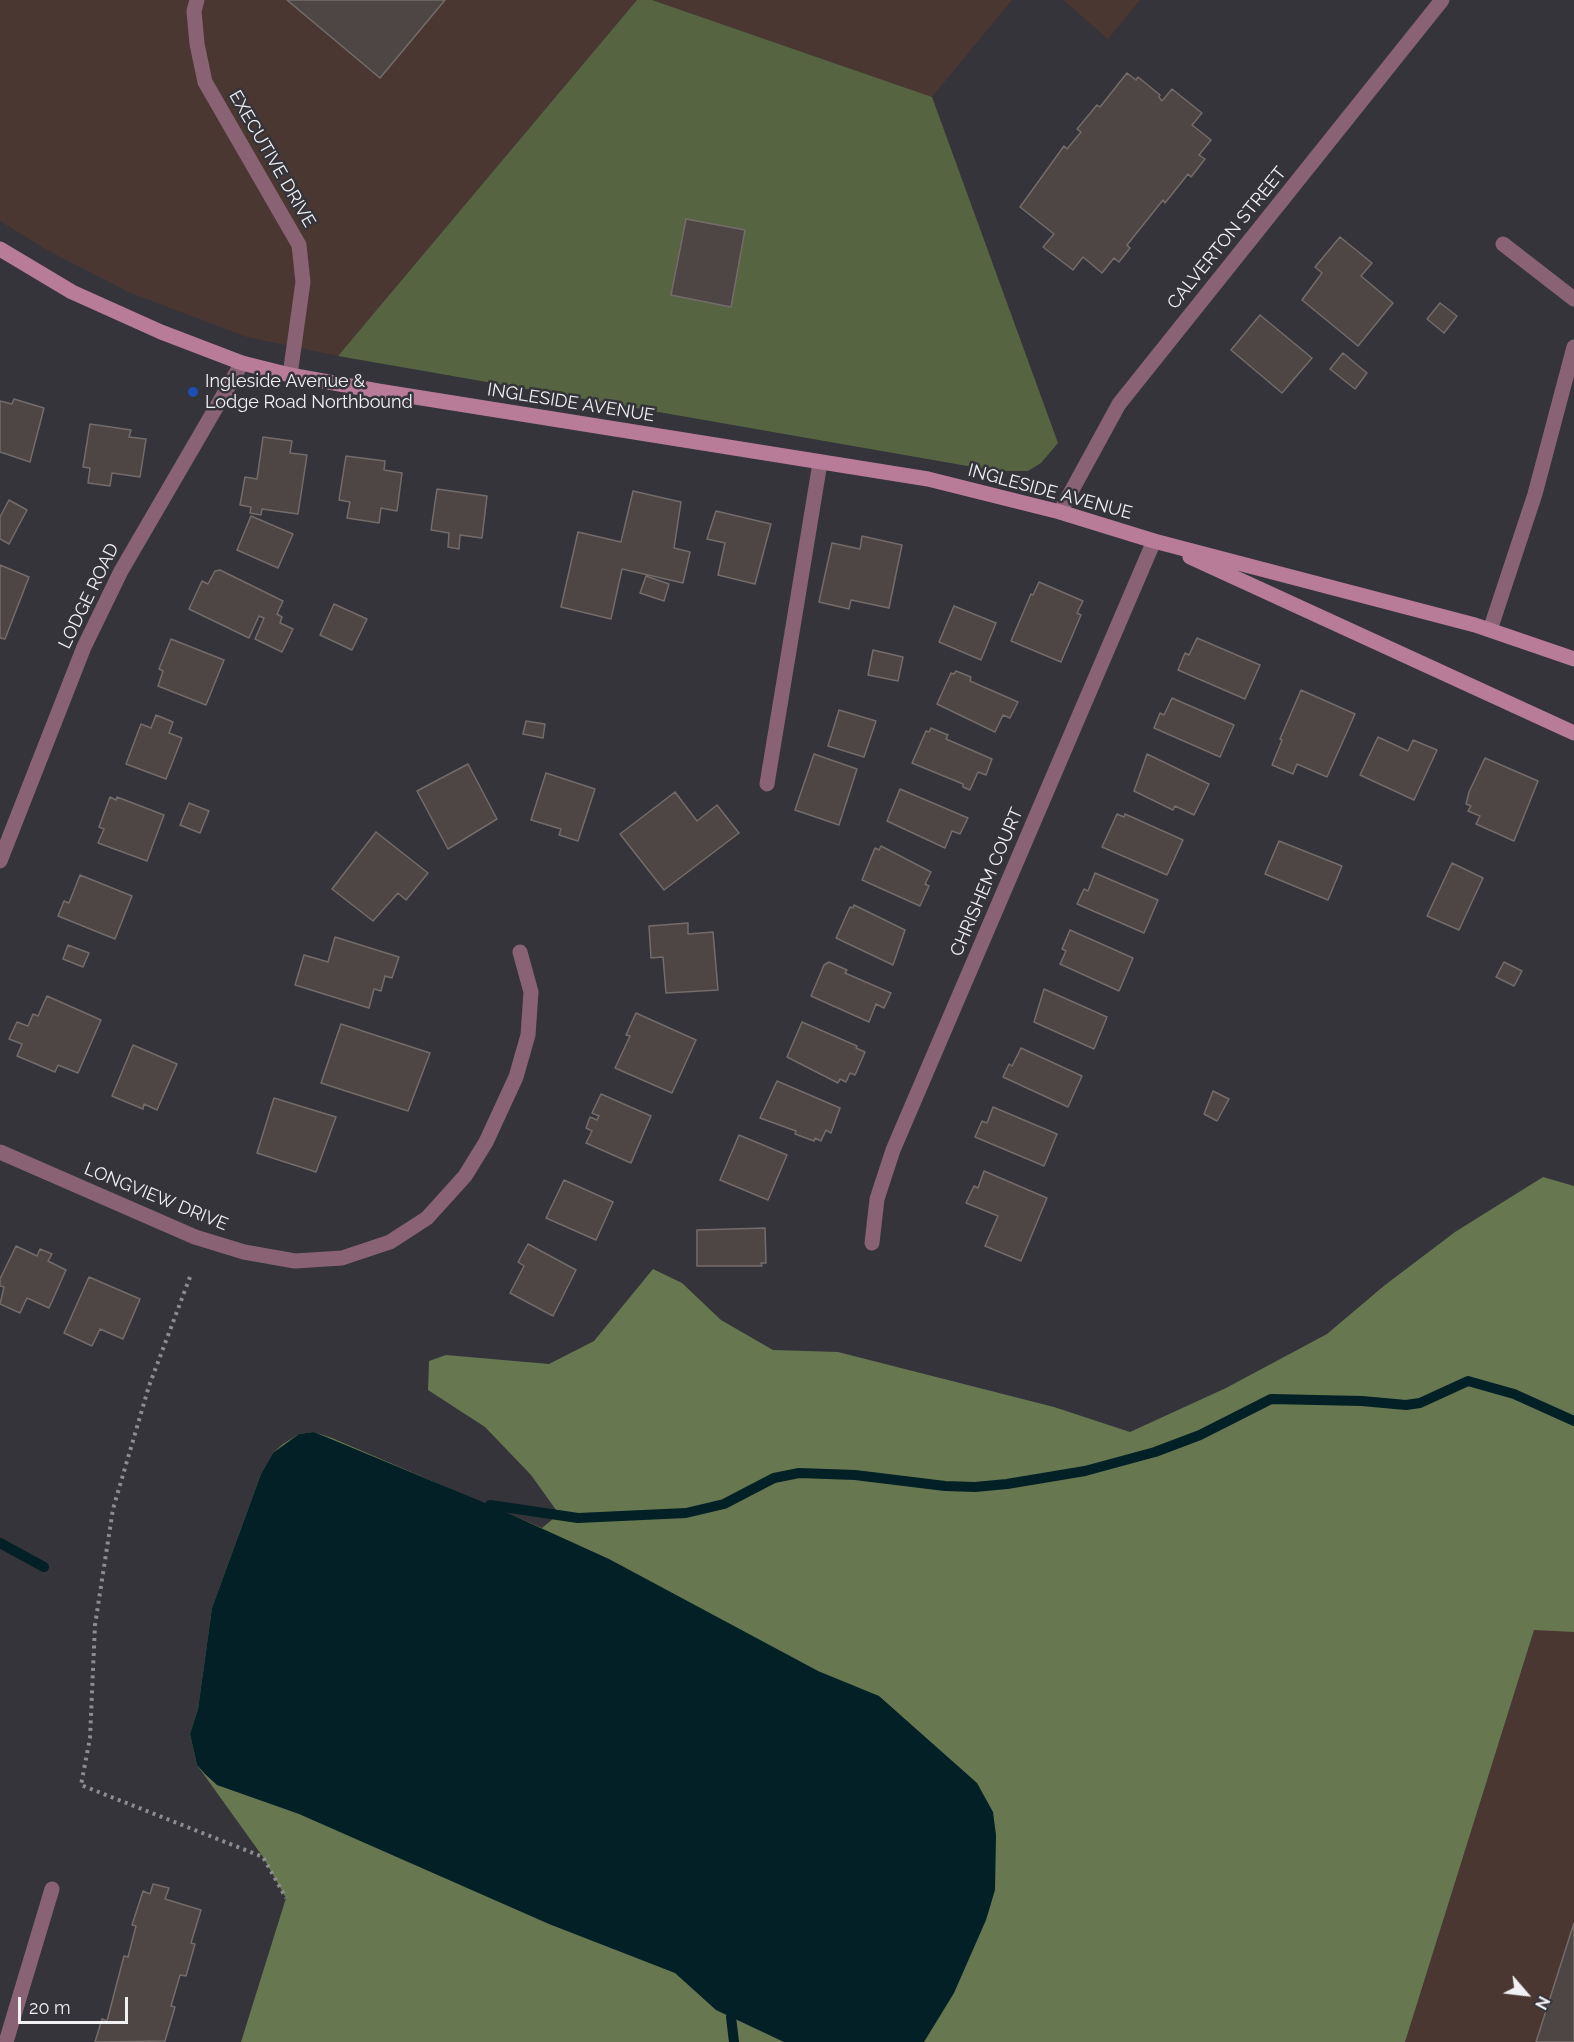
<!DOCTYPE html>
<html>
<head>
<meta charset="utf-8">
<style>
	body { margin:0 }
	#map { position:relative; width:1574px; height:2042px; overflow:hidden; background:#34343a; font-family:Raleway,sans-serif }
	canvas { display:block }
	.north { position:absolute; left:1496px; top:1964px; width:60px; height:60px; -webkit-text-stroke:4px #34343a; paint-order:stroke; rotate:118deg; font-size:16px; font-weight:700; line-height:24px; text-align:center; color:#f1f1f4 }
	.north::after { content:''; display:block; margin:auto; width:21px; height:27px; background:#f1f1f4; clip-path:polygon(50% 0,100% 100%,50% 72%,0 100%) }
	.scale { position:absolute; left:18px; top:1997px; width:110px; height:27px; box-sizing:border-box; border:3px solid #f1f1f4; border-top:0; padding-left:8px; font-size:18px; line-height:21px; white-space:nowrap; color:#f1f1f4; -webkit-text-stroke:4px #34343a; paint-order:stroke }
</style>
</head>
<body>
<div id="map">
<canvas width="1574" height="2042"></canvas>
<div class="north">N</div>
<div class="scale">20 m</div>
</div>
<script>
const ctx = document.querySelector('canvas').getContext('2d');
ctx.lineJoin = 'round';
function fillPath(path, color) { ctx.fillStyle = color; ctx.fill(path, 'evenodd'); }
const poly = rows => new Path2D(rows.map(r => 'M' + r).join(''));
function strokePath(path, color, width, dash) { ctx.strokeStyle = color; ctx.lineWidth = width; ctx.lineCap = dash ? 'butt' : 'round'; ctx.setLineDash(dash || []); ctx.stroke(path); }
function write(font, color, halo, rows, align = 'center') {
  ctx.font = font + ' Raleway,sans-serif'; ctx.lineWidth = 5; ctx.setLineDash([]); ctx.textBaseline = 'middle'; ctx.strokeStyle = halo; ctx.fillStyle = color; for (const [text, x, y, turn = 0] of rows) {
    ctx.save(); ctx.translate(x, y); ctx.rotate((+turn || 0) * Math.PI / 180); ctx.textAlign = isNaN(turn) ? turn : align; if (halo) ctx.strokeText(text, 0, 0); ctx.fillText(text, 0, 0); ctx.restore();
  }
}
fillPath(poly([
	[0,0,637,0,338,356,247,337,128,292,45,249,0,221],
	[652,0,1012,0,932,97],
	[1063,0,1140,0,1108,39],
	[1574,1524,1574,2042,1405,2042,1534,1629]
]), '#4b3732');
fillPath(poly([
	[637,0,652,0,932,97,1058,443,1041,463,1028,471,996,471,338,356]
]), '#566441');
fillPath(poly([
	[1543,1177,1574,1186,1574,1632,1534,1630,1405,2042,241,2042,286,1898,263,1857,197,1765,190,1734,198,1709,212,1608,261,1474,273,1453,283,1444,299,1434,314,1432,332,1438,542,1528,559,1514,531,1475,485,1427,428,1390,429,1361,446,1355,549,1364,594,1341,653,1269,682,1283,721,1320,773,1350,838,1352,1054,1407,1130,1432,1226,1388,1327,1334,1385,1285,1455,1232]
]), '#677750');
fillPath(poly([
	[314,1432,490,1505,609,1559,818,1671,879,1696,977,1783,993,1812,996,1835,995,1890,986,1920,954,1993,924,2042,784,2042,716,2010,675,1973,549,1924,299,1814,217,1785,205,1774,197,1765,190,1734,198,1709,212,1608,261,1474,273,1453,299,1434]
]), '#022026');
strokePath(poly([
	[490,1505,578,1518,686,1513,724,1504,774,1478,799,1473,855,1475,945,1486,975,1487,1007,1484,1085,1471,1155,1452,1200,1435,1271,1399,1362,1401,1406,1405,1420,1403,1468,1381,1514,1394,1574,1421],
	[0,1543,44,1567],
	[731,2017,734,2042]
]), '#022026', 10);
const building = poly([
	[287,0,445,0,380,78,287,0],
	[1127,73,1136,80,1138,77,1160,95,1159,97,1162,101,1172,89,1202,113,1192,125,1211,140,1199,155,1205,159,1191,177,1188,174,1165,203,1163,200,1127,245,1130,248,1119,262,1114,258,1102,273,1083,257,1073,270,1043,247,1054,234,1020,207,1064,146,1067,149,1081,132,1077,129,1097,105,1100,107,1127,73],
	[686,219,745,230,731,307,671,295,686,219],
	[1340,237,1372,263,1361,276,1393,303,1358,346,1302,300,1322,273,1315,267,1340,237],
	[1440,303,1457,316,1444,333,1427,319,1440,303],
	[1260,315,1312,358,1282,393,1231,350,1260,315],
	[1343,353,1367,373,1355,389,1330,369,1343,353],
	[14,399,44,408,30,462,0,452,0,401,12,404,14,399],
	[90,424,131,430,129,437,146,439,140,477,112,473,110,486,88,483,90,468,83,467,90,424],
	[263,437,292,441,290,453,307,455,298,514,262,509,261,515,250,513,251,507,240,505,245,477,257,479,263,437],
	[346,456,385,461,384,470,402,473,397,511,381,508,379,523,347,518,350,502,339,500,346,456],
	[437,489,487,496,482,538,460,535,459,549,448,547,449,533,431,530,437,489],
	[633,491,681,502,674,548,690,552,683,583,622,569,611,619,561,607,578,532,621,542,633,491],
	[9,500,27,510,9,544,0,539,0,517,9,500],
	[716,511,771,524,755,584,718,575,725,543,707,539,716,511],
	[251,516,293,534,278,568,237,550,251,516],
	[862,536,902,545,889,608,851,600,849,609,819,602,832,543,860,549,862,536],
	[0,565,29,577,5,639,0,638,0,565],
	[220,570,283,601,277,614,282,617,280,623,293,629,282,652,255,639,264,618,259,616,249,638,189,609,202,581,208,584,215,571,220,570],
	[646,576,669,584,664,601,640,593,646,576],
	[1039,582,1083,601,1077,613,1081,615,1061,662,1011,641,1031,594,1033,595,1039,582],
	[334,604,367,619,352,650,320,635,334,604],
	[954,606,996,623,981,660,939,642,954,606],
	[1197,638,1260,665,1245,699,1178,670,1185,653,1189,655,1197,638],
	[171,639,224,660,206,705,158,686,163,671,159,669,171,639],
	[873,650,903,657,898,681,868,675,873,650],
	[956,671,971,677,970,681,1018,702,1010,718,1003,715,995,732,937,704,951,673,954,674,956,671],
	[1301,690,1355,714,1327,777,1297,764,1293,774,1272,765,1282,740,1280,739,1301,690],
	[1172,698,1234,725,1220,757,1154,728,1160,713,1164,715,1172,698],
	[839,710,876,721,864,757,828,746,839,710],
	[156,715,173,722,169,733,182,738,166,779,126,764,141,724,151,728,156,715],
	[526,721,545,724,543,738,523,734,526,721],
	[931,728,948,735,946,739,992,759,986,775,978,772,970,790,963,787,963,784,912,763,926,731,929,732,931,728],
	[1378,737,1408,751,1413,740,1437,750,1414,800,1360,775,1378,737],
	[814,754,857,769,839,825,795,810,814,754],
	[1147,754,1209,784,1194,815,1175,806,1173,810,1134,791,1147,754],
	[1485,758,1538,781,1514,841,1476,824,1480,816,1468,811,1471,806,1466,804,1469,792,1485,758],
	[468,764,497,819,448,849,417,791,468,764],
	[546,773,595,789,578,841,559,835,561,829,531,820,546,773],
	[900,789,968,818,960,834,952,831,945,848,887,821,900,789],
	[675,792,697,821,717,805,739,833,664,890,620,834,675,792],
	[110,797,116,800,117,797,164,815,147,861,98,843,104,829,99,827,110,797],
	[189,803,209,811,200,833,180,825,189,803],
	[1117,814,1124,817,1125,814,1183,840,1167,875,1102,847,1117,814],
	[376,832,428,873,406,900,398,893,373,921,332,889,376,832],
	[1279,841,1342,866,1328,900,1265,874,1279,841],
	[881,846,931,872,925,884,929,886,920,906,862,880,875,848,879,850,881,846],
	[1452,863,1483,878,1459,930,1427,916,1452,863],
	[1095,873,1158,900,1144,933,1077,904,1084,889,1088,891,1095,873],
	[80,875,132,896,115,939,58,916,64,901,69,903,80,875],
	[854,905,905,930,893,965,836,938,850,907,853,908,854,905],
	[688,923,688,934,713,932,718,990,666,993,663,957,651,958,649,926,688,923],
	[1070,930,1133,958,1119,991,1060,964,1066,951,1062,949,1070,930],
	[335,937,399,957,392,978,385,976,381,991,374,989,369,1008,295,985,304,955,328,962,335,937],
	[68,945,89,953,83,967,63,959,68,945],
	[829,962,847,970,845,973,891,993,884,1008,876,1004,869,1022,811,996,824,965,829,962],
	[1504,962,1522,971,1514,986,1496,977,1504,962],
	[1044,989,1107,1017,1094,1049,1034,1022,1044,989],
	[47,996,101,1020,78,1073,58,1065,55,1072,17,1056,22,1044,9,1039,17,1022,28,1026,33,1014,38,1016,47,996],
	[636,1013,696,1040,672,1093,615,1068,630,1036,626,1035,636,1013],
	[802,1022,857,1046,856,1048,865,1052,855,1075,850,1073,846,1082,840,1079,838,1083,787,1057,802,1022],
	[341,1024,430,1053,408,1111,321,1083,341,1024],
	[133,1045,177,1064,157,1110,144,1104,143,1109,112,1096,133,1045],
	[1021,1048,1082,1076,1068,1107,1003,1077,1009,1064,1012,1066,1021,1048],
	[777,1081,840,1108,831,1133,826,1130,821,1141,815,1138,814,1141,795,1134,796,1131,760,1118,777,1081],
	[1213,1091,1229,1099,1217,1121,1204,1114,1213,1091],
	[601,1094,651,1116,631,1163,586,1143,592,1131,586,1128,590,1117,597,1120,599,1116,592,1113,601,1094],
	[274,1098,336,1117,316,1172,257,1153,274,1098],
	[993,1107,1057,1134,1044,1166,975,1137,982,1121,987,1123,993,1107],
	[739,1135,787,1155,768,1200,720,1180,739,1135],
	[984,1171,1047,1198,1021,1261,985,1246,998,1216,966,1203,974,1186,978,1188,984,1171],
	[564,1180,613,1202,596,1240,546,1218,564,1180],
	[765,1228,766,1263,761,1263,762,1266,697,1266,697,1230,765,1228],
	[528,1244,576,1270,553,1316,510,1293,524,1266,518,1262,528,1244],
	[16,1246,37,1256,40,1249,52,1254,48,1261,66,1270,49,1308,27,1298,20,1313,0,1304,4,1287,0,1286,0,1279,16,1246],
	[89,1277,140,1299,123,1339,100,1329,92,1346,64,1333,89,1277],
	[153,1884,169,1888,165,1899,201,1910,191,1943,195,1944,186,1976,180,1975,171,2006,175,2007,165,2041,95,2042,102,2019,107,2021,124,1956,128,1957,136,1926,132,1925,143,1891,150,1894,153,1884],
	[1574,1923,1574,2042,1536,2042,1574,1923]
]);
fillPath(building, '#4d4644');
strokePath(building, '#746c6a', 1.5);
strokePath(poly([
	[190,1277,149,1386,113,1509,95,1625,90,1738,81,1785,263,1857,286,1898]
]), '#8c8c91', 4, [3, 4.5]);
strokePath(poly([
	[1503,244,1574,299],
	[1490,630,1535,494,1574,347],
	[767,784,820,463]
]), '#896374', 15);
strokePath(poly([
	[197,0,194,11,197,44,205,82,299,245,303,282,290,375],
	[1060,512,1119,404,1442,0],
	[0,861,84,647,121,571,242,363],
	[0,1152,195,1237,244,1252,295,1261,342,1258,390,1242,427,1218,465,1176,486,1142,516,1077,528,1035,531,992,520,952],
	[872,1243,877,1199,893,1150,1154,541],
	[6,2042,52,1889]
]), '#896374', 15);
strokePath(poly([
	[0,249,72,292,161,332,242,363,290,375,378,391,928,479,1060,512,1154,541,1475,625,1574,659],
	[1190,557,1574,733]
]), '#b87c98', 15);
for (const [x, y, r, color] of [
	[193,392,6,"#1a4fb4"]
]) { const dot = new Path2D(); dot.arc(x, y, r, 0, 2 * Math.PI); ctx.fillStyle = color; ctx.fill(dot); strokePath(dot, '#34343a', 2); }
write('18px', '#f1f1f4', '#34343a', [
	["EXECUTIVE DRIVE",272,159,60],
	["CALVERTON STREET",1227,238,-51],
	["INGLESIDE AVENUE",571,403,9],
	["INGLESIDE AVENUE",1050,492,15],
	["LODGE ROAD",89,596,-64],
	["CHRISHEM COURT",987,882,-67],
	["LONGVIEW DRIVE",156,1197,22]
]);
write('18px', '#f1f1f4', '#34343a', [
	["Ingleside Avenue &",205,382],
	["Lodge Road Northbound",205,403]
], 'left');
</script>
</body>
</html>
